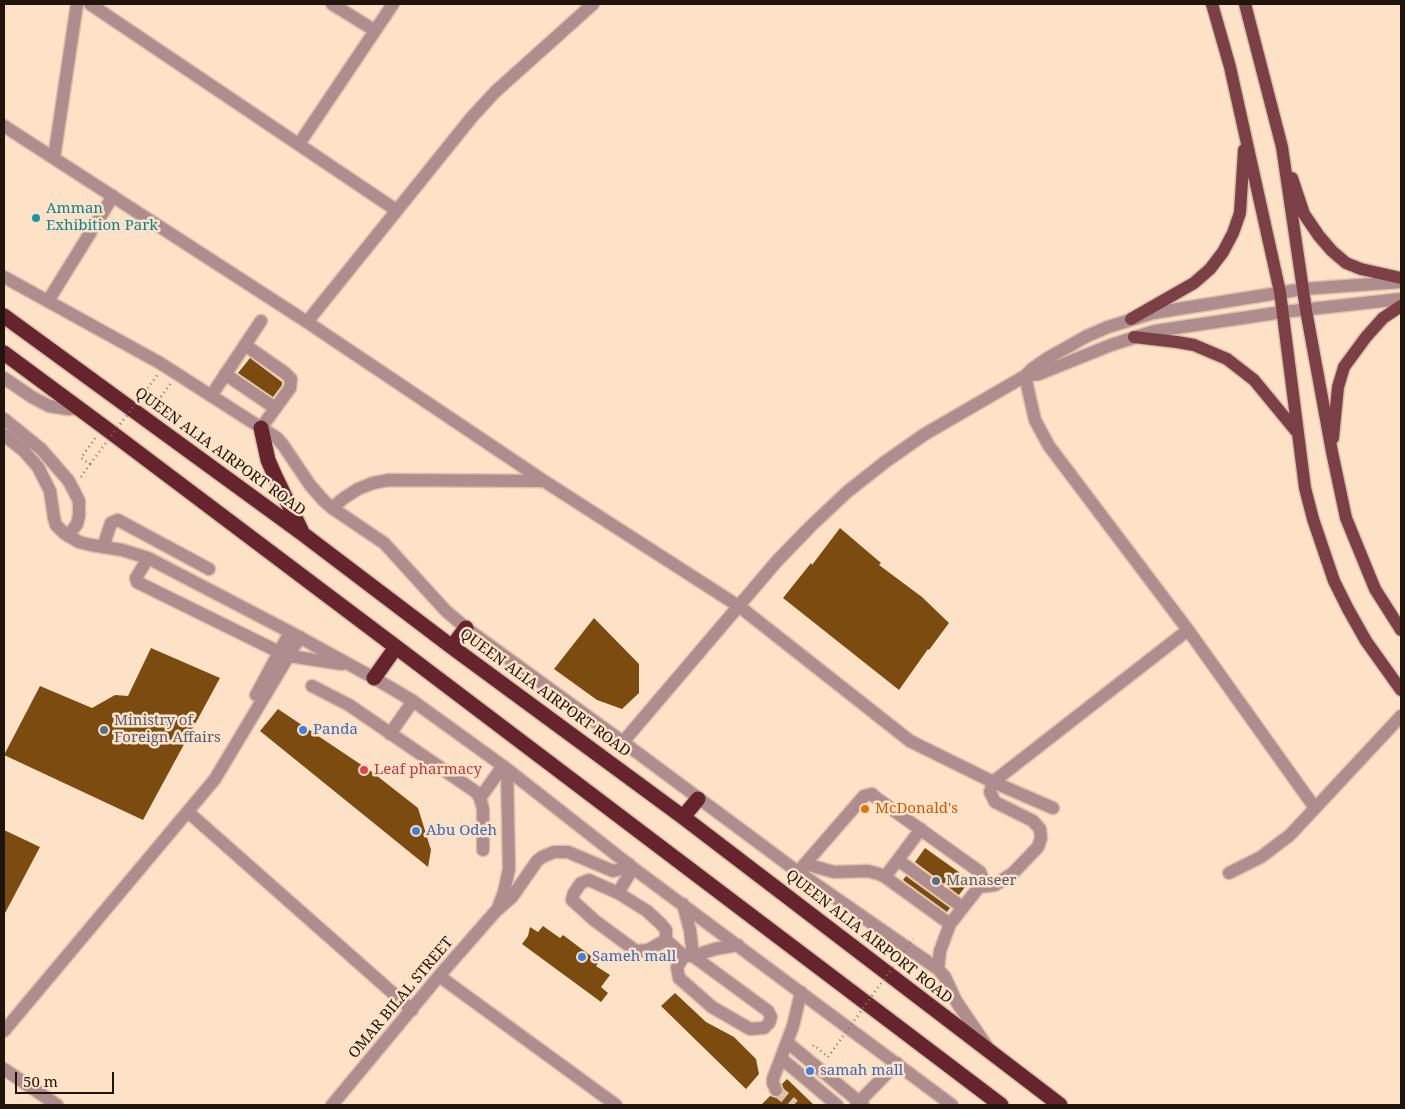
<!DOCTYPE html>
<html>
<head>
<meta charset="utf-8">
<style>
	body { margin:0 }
	#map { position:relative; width:1405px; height:1109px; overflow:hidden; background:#fee2c7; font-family:"Noto Serif",serif }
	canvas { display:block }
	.frame { position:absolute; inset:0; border:5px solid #1f150c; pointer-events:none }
	.scale { position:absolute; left:15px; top:1072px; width:99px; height:22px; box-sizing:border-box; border:2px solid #1f150c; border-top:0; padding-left:6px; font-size:15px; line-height:18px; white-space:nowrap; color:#1f150c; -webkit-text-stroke:4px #fee2c7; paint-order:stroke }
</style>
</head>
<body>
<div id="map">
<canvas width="1405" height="1109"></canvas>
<div class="frame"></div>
<div class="scale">50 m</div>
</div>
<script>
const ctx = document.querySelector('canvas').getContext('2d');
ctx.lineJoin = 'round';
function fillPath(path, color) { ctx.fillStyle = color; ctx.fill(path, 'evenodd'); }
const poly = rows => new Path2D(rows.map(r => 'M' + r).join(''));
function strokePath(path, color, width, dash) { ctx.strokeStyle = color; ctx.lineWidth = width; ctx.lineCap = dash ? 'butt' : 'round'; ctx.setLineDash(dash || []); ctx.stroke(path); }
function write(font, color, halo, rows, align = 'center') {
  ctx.font = font + ' "Noto Serif",serif'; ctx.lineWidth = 5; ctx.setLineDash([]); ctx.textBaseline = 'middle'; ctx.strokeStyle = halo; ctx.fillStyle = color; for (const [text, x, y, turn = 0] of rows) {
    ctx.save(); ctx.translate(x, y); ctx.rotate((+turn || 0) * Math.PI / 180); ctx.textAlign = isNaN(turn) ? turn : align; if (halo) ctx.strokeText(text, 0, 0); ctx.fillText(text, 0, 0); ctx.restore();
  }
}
fillPath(poly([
	[250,358,282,382,282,385,273,397,238,373],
	[840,528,881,563,879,565,922,597,949,623,929,650,928,649,899,690,783,598,811,563,812,565],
	[594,618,639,664,639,693,622,709,597,700,554,669],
	[151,648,220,678,143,820,4,755,40,686,92,708,115,695,128,696],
	[278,709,372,772,418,808,431,850,428,867,260,731],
	[4,830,40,847,4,915],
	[925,848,970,880,959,895,915,862],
	[906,876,950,908,947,912,903,880],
	[543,926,560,938,563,935,599,962,596,966,610,975,601,987,608,993,601,1002,522,944,528,936,530,927,538,932],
	[675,993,706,1022,734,1037,756,1059,759,1074,746,1089,661,1006],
	[787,1079,814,1105,761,1105,770,1096,776,1098,782,1095,784,1090,782,1084]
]), '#7b4b0f');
strokePath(poly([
	[776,1090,794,1105]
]), '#ddc3ab', 12, [12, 6]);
const minor = poly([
	[90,4,396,210],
	[332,4,374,30],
	[4,126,307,322,544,481,740,607,910,741,993,782,1053,808],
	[299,144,393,4],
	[54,158,77,4],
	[4,277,160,363,277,438,283,445,310,485,324,501,332,508,384,543,446,611,466,628,623,742,798,872,938,969,945,977,956,1001,988,1048],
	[48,301,113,196],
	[307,322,472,117,495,92,593,4],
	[245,345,261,321],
	[225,374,275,408],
	[1025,376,1035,420,1049,446,1188,630,1315,808],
	[1025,376,1039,374,1111,345,1155,331,1283,312,1401,299],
	[4,378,32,397,49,406,68,409,78,408],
	[211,396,245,345,285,373,291,379,290,388,261,428],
	[4,419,41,449,68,480,73,489,79,501,79,516,77,524,68,536],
	[4,435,24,451,38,467,50,491,54,518,56,525,64,533,79,542,91,545,122,550,148,558,290,632,374,678,413,701,503,766,633,868,952,1105],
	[332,508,344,498,358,489,373,483,389,480,544,481],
	[103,547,111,523,118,520,209,569],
	[148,558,136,578,137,582,279,652,289,656,342,664],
	[312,686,349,705,476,792,480,798,483,809,483,850],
	[256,695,290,632],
	[390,734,413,701],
	[623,742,777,561,811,526,847,492,885,462,925,434,1025,376,1032,369,1048,358,1087,336,1108,327,1153,313,1303,289,1401,282],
	[480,798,503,766],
	[188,812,412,1010],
	[898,860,962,907],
	[805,864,834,872,868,871,879,874,885,877,950,924],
	[633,868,618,893,647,911,661,924,666,930,666,940],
	[798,872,864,796,872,794,875,797,980,872,982,877,982,883,979,887,950,924,940,951,938,969],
	[1229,873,1261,857,1290,835,1401,716],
	[885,877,921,829],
	[979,887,995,885,1013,873,1038,847,1041,838,1040,829,1033,821,995,802,990,792,993,782,1188,630],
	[618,893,589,880,581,883,574,893,572,900,594,920,636,951,648,950,666,940,684,956,677,967,679,978,712,1007,750,1029,764,1028,769,1023,771,1017,768,1011,693,956],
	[683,904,690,930,693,956],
	[498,908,504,892,509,869,507,769],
	[686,956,693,956,715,949,738,945],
	[439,976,616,1105],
	[4,1031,215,779,300,637],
	[788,1043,863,1105],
	[782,1059,837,1105],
	[4,1069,57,1105],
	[776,1090,773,1083,773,1079,793,1026,801,992],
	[332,1105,439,976,495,912,512,897,537,861,542,857,554,852,568,852,613,871,621,869,629,864],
	[856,1105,897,1063]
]);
const major = poly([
	[1212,4,1230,67,1280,292,1305,488,1313,519,1334,581,1348,609,1366,641,1401,690],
	[1245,4,1282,147,1306,310,1332,452,1346,518,1375,589,1401,630],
	[1292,178,1304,214,1319,236,1332,251,1346,263,1361,269,1401,278],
	[1131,319,1194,283,1210,269,1223,252,1233,233,1240,213,1244,150],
	[1134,337,1177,342,1194,345,1227,359,1254,380,1296,431],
	[1333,438,1338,387,1344,367,1366,337,1383,318,1401,306]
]);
const highway = poly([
	[4,316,303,534,452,647,683,817,1060,1105],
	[4,353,104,427,396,647,1001,1105],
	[261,428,268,460,275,476,301,530],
	[452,647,466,628],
	[374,678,396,647],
	[683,817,698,799]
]);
strokePath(minor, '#dac1a9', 15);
strokePath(major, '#dac1a9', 15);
strokePath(highway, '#dac1a9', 18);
strokePath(poly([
	[152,409,171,383],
	[81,477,90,464,81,458,96,437],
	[813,1046,814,1045,828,1057]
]), '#867463', 2.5, [1, 4]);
strokePath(minor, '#af8c8d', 12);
strokePath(major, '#7b4045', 12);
strokePath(highway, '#66242c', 15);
strokePath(poly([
	[90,464,159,373],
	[828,1057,913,939]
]), '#867463', 2.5, [1, 4]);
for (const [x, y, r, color] of [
	[36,218,5,"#0f9aa8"],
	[104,730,5,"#5c6f8a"],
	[303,730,5,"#3f7fe0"],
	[364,770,5,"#e0444e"],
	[865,809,5,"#e8710a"],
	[416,831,5,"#3f7fe0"],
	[936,881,5,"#5c6f8a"],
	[582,957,5,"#3f7fe0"],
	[810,1071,5,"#3f7fe0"]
]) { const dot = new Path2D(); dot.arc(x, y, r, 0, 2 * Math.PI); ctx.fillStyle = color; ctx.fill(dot); strokePath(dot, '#fee2c7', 2); }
write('15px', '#0d838f', '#fee2c7', [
	["Amman",46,209],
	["Exhibition Park",46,226]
], 'left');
write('15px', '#1f150c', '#fee2c7', [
	["QUEEN ALIA AIRPORT ROAD",220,452,36],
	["QUEEN ALIA AIRPORT ROAD",545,693,36],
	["QUEEN ALIA AIRPORT ROAD",869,937,38],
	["OMAR BILAL STREET",401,998,-50]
]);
write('15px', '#4e5e75', '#fee2c7', [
	["Ministry of",114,721],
	["Foreign Affairs",114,738],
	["Manaseer",946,881]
], 'left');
write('15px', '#366cbe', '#fee2c7', [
	["Panda",313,730],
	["Abu Odeh",426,831],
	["Sameh mall",592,957],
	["samah mall",820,1071]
], 'left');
write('15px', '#be3a42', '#fee2c7', [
	["Leaf pharmacy",374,770]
], 'left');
write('15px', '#c56008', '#fee2c7', [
	["McDonald's",875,809]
], 'left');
</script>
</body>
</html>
